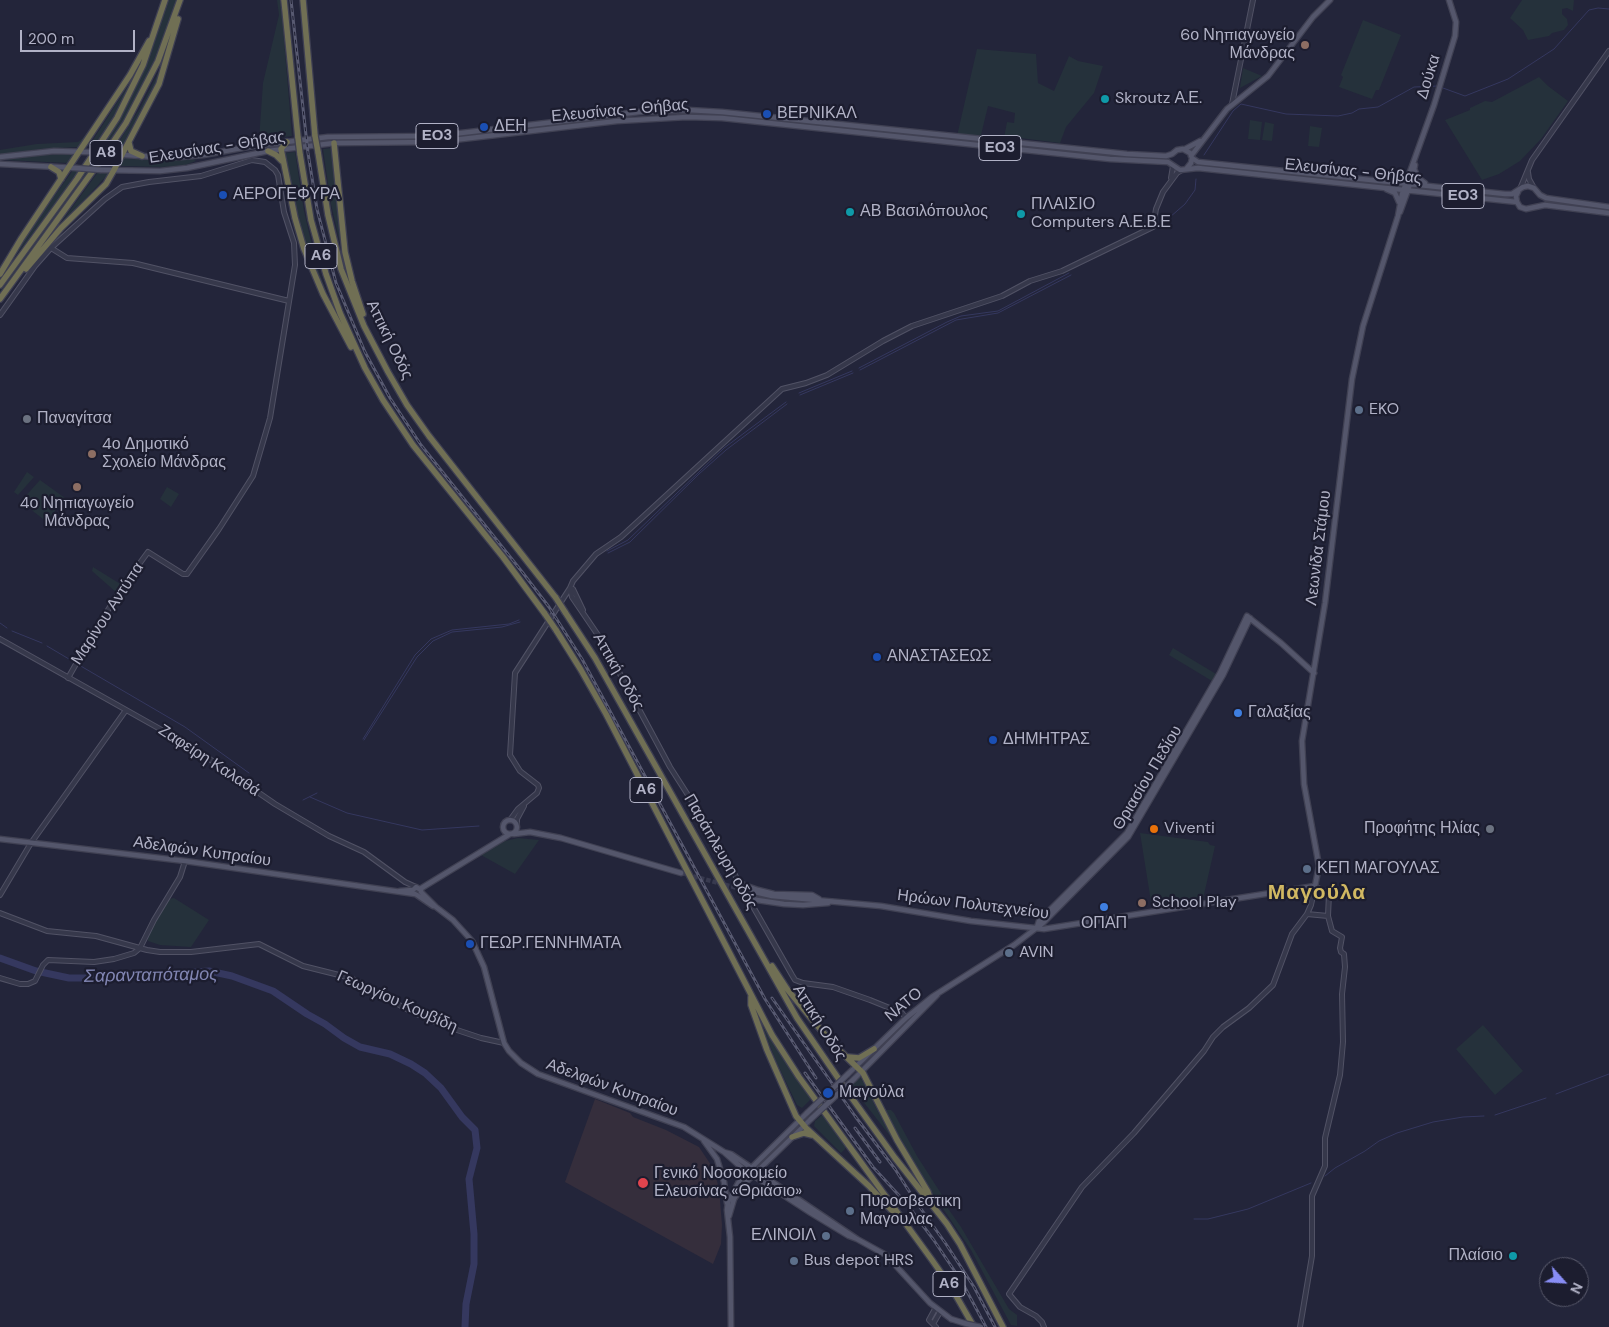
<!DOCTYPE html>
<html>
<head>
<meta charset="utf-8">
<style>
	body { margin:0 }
	#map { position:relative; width:1609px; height:1327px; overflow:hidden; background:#23253a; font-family:"DM Sans",sans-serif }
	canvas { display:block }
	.north { position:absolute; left:1539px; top:1257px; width:50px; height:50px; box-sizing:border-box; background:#1c1d2f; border:1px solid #58596b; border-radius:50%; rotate:116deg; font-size:14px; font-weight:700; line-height:20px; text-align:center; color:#b1b2c6 }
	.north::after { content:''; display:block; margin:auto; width:18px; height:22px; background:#888df5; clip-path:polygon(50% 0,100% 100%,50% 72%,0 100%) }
	.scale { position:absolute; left:20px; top:30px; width:115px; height:22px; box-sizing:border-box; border:2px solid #b1b2c6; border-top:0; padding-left:6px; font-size:15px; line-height:18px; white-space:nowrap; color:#b1b2c6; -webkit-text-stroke:4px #1c1d2f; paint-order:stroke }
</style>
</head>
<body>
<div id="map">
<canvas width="1609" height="1327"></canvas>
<div class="north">N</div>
<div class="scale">200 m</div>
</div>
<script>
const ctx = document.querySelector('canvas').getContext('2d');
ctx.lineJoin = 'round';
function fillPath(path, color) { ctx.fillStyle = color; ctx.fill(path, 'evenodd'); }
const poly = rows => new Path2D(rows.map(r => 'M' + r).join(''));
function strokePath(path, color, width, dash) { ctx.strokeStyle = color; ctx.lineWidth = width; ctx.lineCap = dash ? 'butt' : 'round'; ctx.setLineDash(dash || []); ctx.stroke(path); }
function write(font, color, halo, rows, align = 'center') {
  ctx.font = font + ' "DM Sans",sans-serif'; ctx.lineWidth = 4.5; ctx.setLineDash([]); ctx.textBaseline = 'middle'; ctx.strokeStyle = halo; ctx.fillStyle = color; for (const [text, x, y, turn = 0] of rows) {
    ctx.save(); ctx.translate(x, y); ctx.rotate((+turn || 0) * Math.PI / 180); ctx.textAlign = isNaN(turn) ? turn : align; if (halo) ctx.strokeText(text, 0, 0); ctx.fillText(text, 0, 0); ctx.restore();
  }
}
fillPath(poly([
	[595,1099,630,1113,633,1117,666,1130,699,1147,713,1168,719,1188,722,1225,721,1244,713,1264,565,1182]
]), '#352e3c');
fillPath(poly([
	[168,0,177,0,161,48,151,69,124,122,107,147,102,147,126,108,141,77,153,46],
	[277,0,280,0,282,16,292,136,259,140,263,83,279,15],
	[1522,0,1574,0,1573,11,1567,8,1562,9,1562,14,1567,19,1568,25,1564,30,1552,33,1549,36,1528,40,1523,30,1510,18],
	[1363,20,1401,35,1379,90,1376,90,1372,99,1339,87,1343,77,1341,75],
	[977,49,1036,54,1038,83,1054,91,1069,56,1078,61,1103,66,1094,93,1066,127,1060,143,1020,138,1013,139,1004,138,1007,122,1014,123,1015,113,988,106,981,135,957,136],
	[163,63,157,83,123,149,115,148,140,108],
	[1243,68,1262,76,1240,88],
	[135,75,115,115,96,146,89,146],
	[1539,77,1548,86,1568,101,1541,139,1520,161,1499,174,1482,180,1445,120,1470,110,1470,108,1485,101,1492,102],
	[110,103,78,147,40,149,0,155,0,150,37,144,78,142,83,138],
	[1250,120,1262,122,1260,140,1248,139],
	[1265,122,1274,124,1272,141,1262,140],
	[1310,126,1322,128,1319,147,1308,146],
	[332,148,342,247,341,247,331,204,323,149],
	[295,152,304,211,310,237,318,269,329,299,308,252,296,210,284,153],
	[74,154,69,163,3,160,40,155],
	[124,158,163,161,193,159,196,161,185,165,163,167,120,166],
	[73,170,80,171,7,267,23,240],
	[87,171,89,171,0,293,0,291],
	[103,171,110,172,52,235,98,172],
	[27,472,34,477,18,495,14,492],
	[40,480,65,498,47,522,34,512,22,500],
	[167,487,179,494,171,507,160,499],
	[93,567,122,585,117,593,92,571],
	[1173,648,1216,674,1212,681,1169,655],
	[1140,833,1208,842,1210,845,1215,846,1203,899,1152,908],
	[518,838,539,840,515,874,481,855,505,841],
	[174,898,209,920,191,947,160,945,148,941,147,936,169,899],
	[1483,1025,1523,1071,1495,1095,1456,1049],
	[766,1029,811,1099,802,1108,797,1105,775,1059,764,1030],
	[860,1077,871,1095,874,1104,894,1141,851,1086],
	[886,1110,891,1110,894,1113,917,1156,942,1195,940,1197,961,1227,1009,1309,1017,1315,1017,1326,1011,1325,971,1250,925,1182,897,1134],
	[822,1115,845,1145,845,1149,841,1153,814,1126,815,1121]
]), '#25313b');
strokePath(poly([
	[1443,88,1465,96,1508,79,1554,49,1589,10,1598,8,1609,9],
	[1204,155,1233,111,1241,104,1286,114,1338,116,1352,113,1359,109,1378,107,1414,87,1438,86],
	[1162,224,1185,204,1195,190,1196,179],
	[859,368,947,322,961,316,998,311,1069,273],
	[860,370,956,320,998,313,1071,275],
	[799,393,852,371],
	[800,395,853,373],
	[607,551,628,540,724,448,786,402],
	[608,553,630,542,699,474,726,450,787,404],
	[0,623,7,628],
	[12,631,42,643],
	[47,646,74,662],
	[79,665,185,727,249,773],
	[363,739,415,655,431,639,452,630,509,624,519,620],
	[364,740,417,657,433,641,452,632,502,627,520,622],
	[310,797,347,813,422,830,479,826],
	[303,800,317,793],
	[1556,1094,1609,1074],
	[1495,1115,1546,1098],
	[1325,1176,1335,1168,1365,1151,1379,1141,1397,1133,1433,1122,1463,1117,1484,1116],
	[1194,1219,1208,1219,1248,1209,1311,1183]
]), '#35385f', 1);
strokePath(poly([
	[0,958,36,971,69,978,107,978,209,971,232,976,273,991,307,1014,325,1024,344,1038,360,1047,390,1054,411,1064,425,1073,441,1088,462,1117,475,1130,477,1148,469,1179,474,1234,474,1264,466,1304,465,1327]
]), '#35385f', 7);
strokePath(poly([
	[681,873,745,890]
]), '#383a4f', 4.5, [4.5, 2]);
const minor = poly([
	[1232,104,1253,0],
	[1528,172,1529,179,1534,188],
	[1171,178,1173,166],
	[1520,189,1532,160,1609,51],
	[51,248,67,258,133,263,289,301],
	[0,315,35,266,51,248,105,199,122,187,149,182,201,176,252,160,265,162,275,170,278,175,284,212,294,243,295,265,270,418,253,476,219,529,187,574,183,574,148,552,123,586,96,629,68,678],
	[570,588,572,597,604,644,670,767,702,817,792,975,795,980,803,983,833,987,870,1000,902,1013,906,1018],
	[573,589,583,610],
	[0,639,192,747,275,804,329,836,364,852,405,882,416,887],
	[510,820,518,809,537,793,539,788,538,785,520,771,510,755,515,673,570,588,573,581,596,554,621,537,782,389,806,383,827,375,883,341,912,326,1002,296,1030,281,1062,271,1153,227,1156,209,1163,192,1177,173,1182,170],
	[517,824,517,819,524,806],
	[0,895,31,843,126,710],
	[0,913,47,931,96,936,147,950,160,952,191,952,259,944,303,966,351,978,410,1011,442,1025,481,1038,504,1043],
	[1307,914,1328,916],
	[0,978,20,984,28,984,35,981,43,965,48,960,94,962,114,959,134,953,140,948,154,920,180,877,185,861],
	[935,1309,929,1320,936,1327],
	[933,1324,940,1312],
	[1044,1327,1042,1322,1036,1316,1020,1307,1009,1294,1082,1187,1134,1133,1204,1051,1213,1037,1223,1027,1249,1008,1273,985,1292,934,1307,914,1311,905,1315,886,1329,894,1328,916,1332,931,1342,937,1340,948,1341,952,1344,954,1345,967,1342,994,1343,1042,1340,1075,1325,1138,1325,1166,1312,1196,1312,1256,1300,1327]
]);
const major = poly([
	[1185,149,1200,141],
	[111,154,156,157,181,157,203,155,253,146,328,137,436,136,639,112,688,110,722,112,1127,154,1166,156,1172,154,1177,150,1183,149,1190,153,1192,158,1191,163,1187,168],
	[1191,156,1227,109,1268,76,1313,17,1330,0],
	[0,157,54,151,88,152],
	[1192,158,1198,162,1505,194,1512,194,1523,187,1528,186,1534,188,1540,195,1546,198,1609,207],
	[0,164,76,168],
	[101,170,160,171,187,168,268,151,334,143,436,142,617,121,687,117,722,118,1110,159,1168,162,1180,170,1198,168,1517,202],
	[1415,171,1418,178,1425,183],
	[1386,189,1395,193,1399,202],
	[1518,192,1516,196,1517,202,1520,207,1526,209,1545,205,1609,213],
	[1400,212,1412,179,1415,165],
	'503 827a7 7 0 1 1 14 0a7 7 0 1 1-14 0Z',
	[514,834,530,832,561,838,681,873],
	[0,839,185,861,415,894],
	[737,880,744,885,758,890,774,894,812,895,819,899],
	[420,889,510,834],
	[746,890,772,896,881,906,971,921,1044,929,1315,886,1319,866,1304,784,1302,741,1325,603,1352,379,1363,326,1398,216,1402,194,1434,105,1455,36,1456,22,1449,0],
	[400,891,413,890,416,887,421,890],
	[421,892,436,907,453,920,472,941,484,967,504,1043,509,1051,521,1063,538,1074,684,1127,724,1152,731,1154,857,1239],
	[417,895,433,906],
	[746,896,757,900,784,904,803,905,828,903],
	[1037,927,1039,921,1127,833,1220,673,1247,616,1281,643,1314,673],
	[848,1074,906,1018,932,997,1014,945,1043,923,1128,837,1223,675,1250,618],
	[854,1079,937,995],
	[704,1141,717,1159,724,1182,727,1203],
	[725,1153,742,1168,811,1213,849,1236,857,1239,886,1255,930,1303,951,1319],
	[729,1216,734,1199,743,1185,811,1119],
	[731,1327,730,1237,727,1210,728,1202,741,1178,807,1113]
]);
const highway = poly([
	[284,0,298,138],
	[303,0,315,136],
	[287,142,281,149,295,218,304,249,323,294,351,347],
	[129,143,131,151,142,156],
	[334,143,345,252,352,281,363,314],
	[268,151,276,155,282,161],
	[318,152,328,215,341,269,364,326,388,372,407,405,429,436,556,598],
	[300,154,311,220,326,274,340,313,365,368,383,400,413,445,503,557,545,614],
	[51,167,59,172,61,179],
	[26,269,61,228,106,184,114,170,159,84,178,19],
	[0,274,21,239,130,75,149,41],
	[0,285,77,179,117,118,143,65,165,0],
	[0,299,103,157,126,123,158,61,180,0],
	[565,612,595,658,797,1018,849,1094,895,1158,947,1224,960,1244,1003,1327],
	[556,630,581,670,606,714,772,1035,799,1077,932,1260,951,1287,974,1327],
	[772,966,787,989,815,1023,836,1047,863,1073,897,1140,928,1192,930,1198],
	[751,997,751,1005,767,1050,796,1116,806,1128,869,1186,896,1215],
	[848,1057,859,1058,874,1049],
	[792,1137,804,1133,812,1135]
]);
strokePath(minor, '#515265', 6);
strokePath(major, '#404153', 7);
strokePath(highway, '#3e3f52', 8);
strokePath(minor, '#36384b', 4);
strokePath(major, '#54566b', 4.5);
strokePath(highway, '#706f54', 5.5);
const rail = poly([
	[291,0,308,153,317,209,336,283,365,352,390,398,421,445,523,573,549,607,582,659,765,999,816,1078],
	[772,998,855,1116,895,1169,914,1199,946,1244,974,1287,995,1327],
	[805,1073,873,1167,906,1203,933,1239,962,1282,986,1327],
	[855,1128,880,1162]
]);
strokePath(rail, '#585a71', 3);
strokePath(rail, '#1c1d2f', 1, [4]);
const majorBridge = poly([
	[88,152,111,154],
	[76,168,101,170],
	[807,1113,848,1074],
	[811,1119,854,1079],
	[951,1319,967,1324,981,1327]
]);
const highwayBridge = poly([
	[315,136,318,152],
	[298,138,300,154],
	[556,598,565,612],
	[545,614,556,630]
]);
strokePath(majorBridge, '#404153', 7, []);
strokePath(highwayBridge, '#3e3f52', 8, []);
strokePath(majorBridge, '#54566b', 4.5);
strokePath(highwayBridge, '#706f54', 5.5);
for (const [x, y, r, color] of [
	[1305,45,5,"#8d6e63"],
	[1105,99,5,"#0f9aa8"],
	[767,114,5,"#1a4fb4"],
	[484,127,5,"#1a4fb4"],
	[223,195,5,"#1a4fb4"],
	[850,212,5,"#0f9aa8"],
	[1021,214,5,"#0f9aa8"],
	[1359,410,5,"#5c6f8a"],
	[27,419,5,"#6b7280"],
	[92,454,5,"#8d6e63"],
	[77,487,5,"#8d6e63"],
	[877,657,5,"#1a4fb4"],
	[1238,713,5,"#3f7fe0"],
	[993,740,5,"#1a4fb4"],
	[1154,829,5,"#e8710a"],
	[1490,829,5,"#6b7280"],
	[1307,869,5,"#5c6f8a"],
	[1142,903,5,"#8d6e63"],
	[1104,907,5,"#3f7fe0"],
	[470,944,5,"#1a4fb4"],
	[1009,953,5,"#5c6f8a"],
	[828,1093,6,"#1a4fb4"],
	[643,1183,6,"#e0444e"],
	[850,1211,5,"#5c6f8a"],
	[826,1236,5,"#5c6f8a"],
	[1513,1256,5,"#0f9aa8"],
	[794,1261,5,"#5c6f8a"]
]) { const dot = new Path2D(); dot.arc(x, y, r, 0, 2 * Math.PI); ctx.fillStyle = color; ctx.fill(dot); strokePath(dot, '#1c1d2f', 2); }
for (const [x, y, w] of [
	[437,136,42],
	[1000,148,42],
	[106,153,32],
	[1463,196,42],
	[321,256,32],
	[646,790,32],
	[949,1284,32]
]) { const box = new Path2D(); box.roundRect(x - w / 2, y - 12.5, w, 25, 4); ctx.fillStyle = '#1c1d2f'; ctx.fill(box); strokePath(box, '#b1b2c6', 1); }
write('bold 15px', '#b1b2c6', null, [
	["ΕΟ3",437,136],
	["ΕΟ3",1000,148],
	["Α8",106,153],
	["ΕΟ3",1463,196],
	["Α6",321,256],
	["Α6",646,790],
	["Α6",949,1284]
]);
write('16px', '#b1b2c6', '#1c1d2f', [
	["6ο Νηπιαγωγείο",1295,36,"right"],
	["Μάνδρας",1295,54,"right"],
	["Skroutz Α.Ε.",1115,99],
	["ΒΕΡΝΙΚΑΛ",777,114],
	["ΔΕΗ",494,127],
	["ΑΕΡΟΓΕΦΥΡΑ",233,195],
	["ΠΛΑΙΣΙΟ",1031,205],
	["Computers Α.Ε.Β.Ε",1031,223],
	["ΑΒ Βασιλόπουλος",860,212],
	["EKO",1369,410],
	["Παναγίτσα",37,419],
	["4ο Δημοτικό",102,445],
	["Σχολείο Μάνδρας",102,463],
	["4ο Νηπιαγωγείο",77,504,"center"],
	["Μάνδρας",77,522,"center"],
	["ΑΝΑΣΤΑΣΕΩΣ",887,657],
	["Γαλαξίας",1248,713],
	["ΔΗΜΗΤΡΑΣ",1003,740],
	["Viventi",1164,829],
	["Προφήτης Ηλίας",1480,829,"right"],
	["ΚΕΠ ΜΑΓΟΥΛΑΣ",1317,869],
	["School Play",1152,903],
	["ΟΠΑΠ",1104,924,"center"],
	["ΓΕΩΡ.ΓΕΝΝΗΜΑΤΑ",480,944],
	["AVIN",1019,953],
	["Μαγούλα",839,1093],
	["Γενικό Νοσοκομείο",654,1174],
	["Ελευσίνας «Θριάσιο»",654,1192],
	["Πυροσβεστικη",860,1202],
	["Μαγουλας",860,1220],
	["ΕΛΙΝΟΙΛ",816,1236,"right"],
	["Πλαίσιο",1503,1256,"right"],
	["Bus depot HRS",804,1261]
], 'left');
write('16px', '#b1b2c6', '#1c1d2f', [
	["Δούκα",1429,77,-73],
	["Ελευσίνας - Θήβας",620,111,-5],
	["Ελευσίνας - Θήβας",217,148,-9],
	["Ελευσίνας - Θήβας",1353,172,6],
	["Αττική Οδός",389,340,64],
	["Λεωνίδα Στάμου",1319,548,-83],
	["Μαρίνου Αντύπα",108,614,-57],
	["Αττική Οδός",618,672,60],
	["Ζαφείρη Καλαθά",209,761,33],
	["Θριασίου Πεδίου",1148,778,-59],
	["Αδελφών Κυπραίου",202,852,8],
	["Παράπλευρη οδός",720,852,60],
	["Ηρώων Πολυτεχνείου",973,905,7],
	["Γεωργίου Κουβίδη",397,1002,24],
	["ΝΑΤΟ",904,1005,-40],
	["Αττική Οδός",819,1023,58],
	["Αδελφών Κυπραίου",612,1088,20]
]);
write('italic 18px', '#8185b2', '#1c1d2f', [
	["Σαρανταπόταμος",151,976,-1]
]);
ctx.letterSpacing = '1px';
write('bold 21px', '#d1b862', '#1c1d2f', [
	["Μαγούλα",1317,893]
]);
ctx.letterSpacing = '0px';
</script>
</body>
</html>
